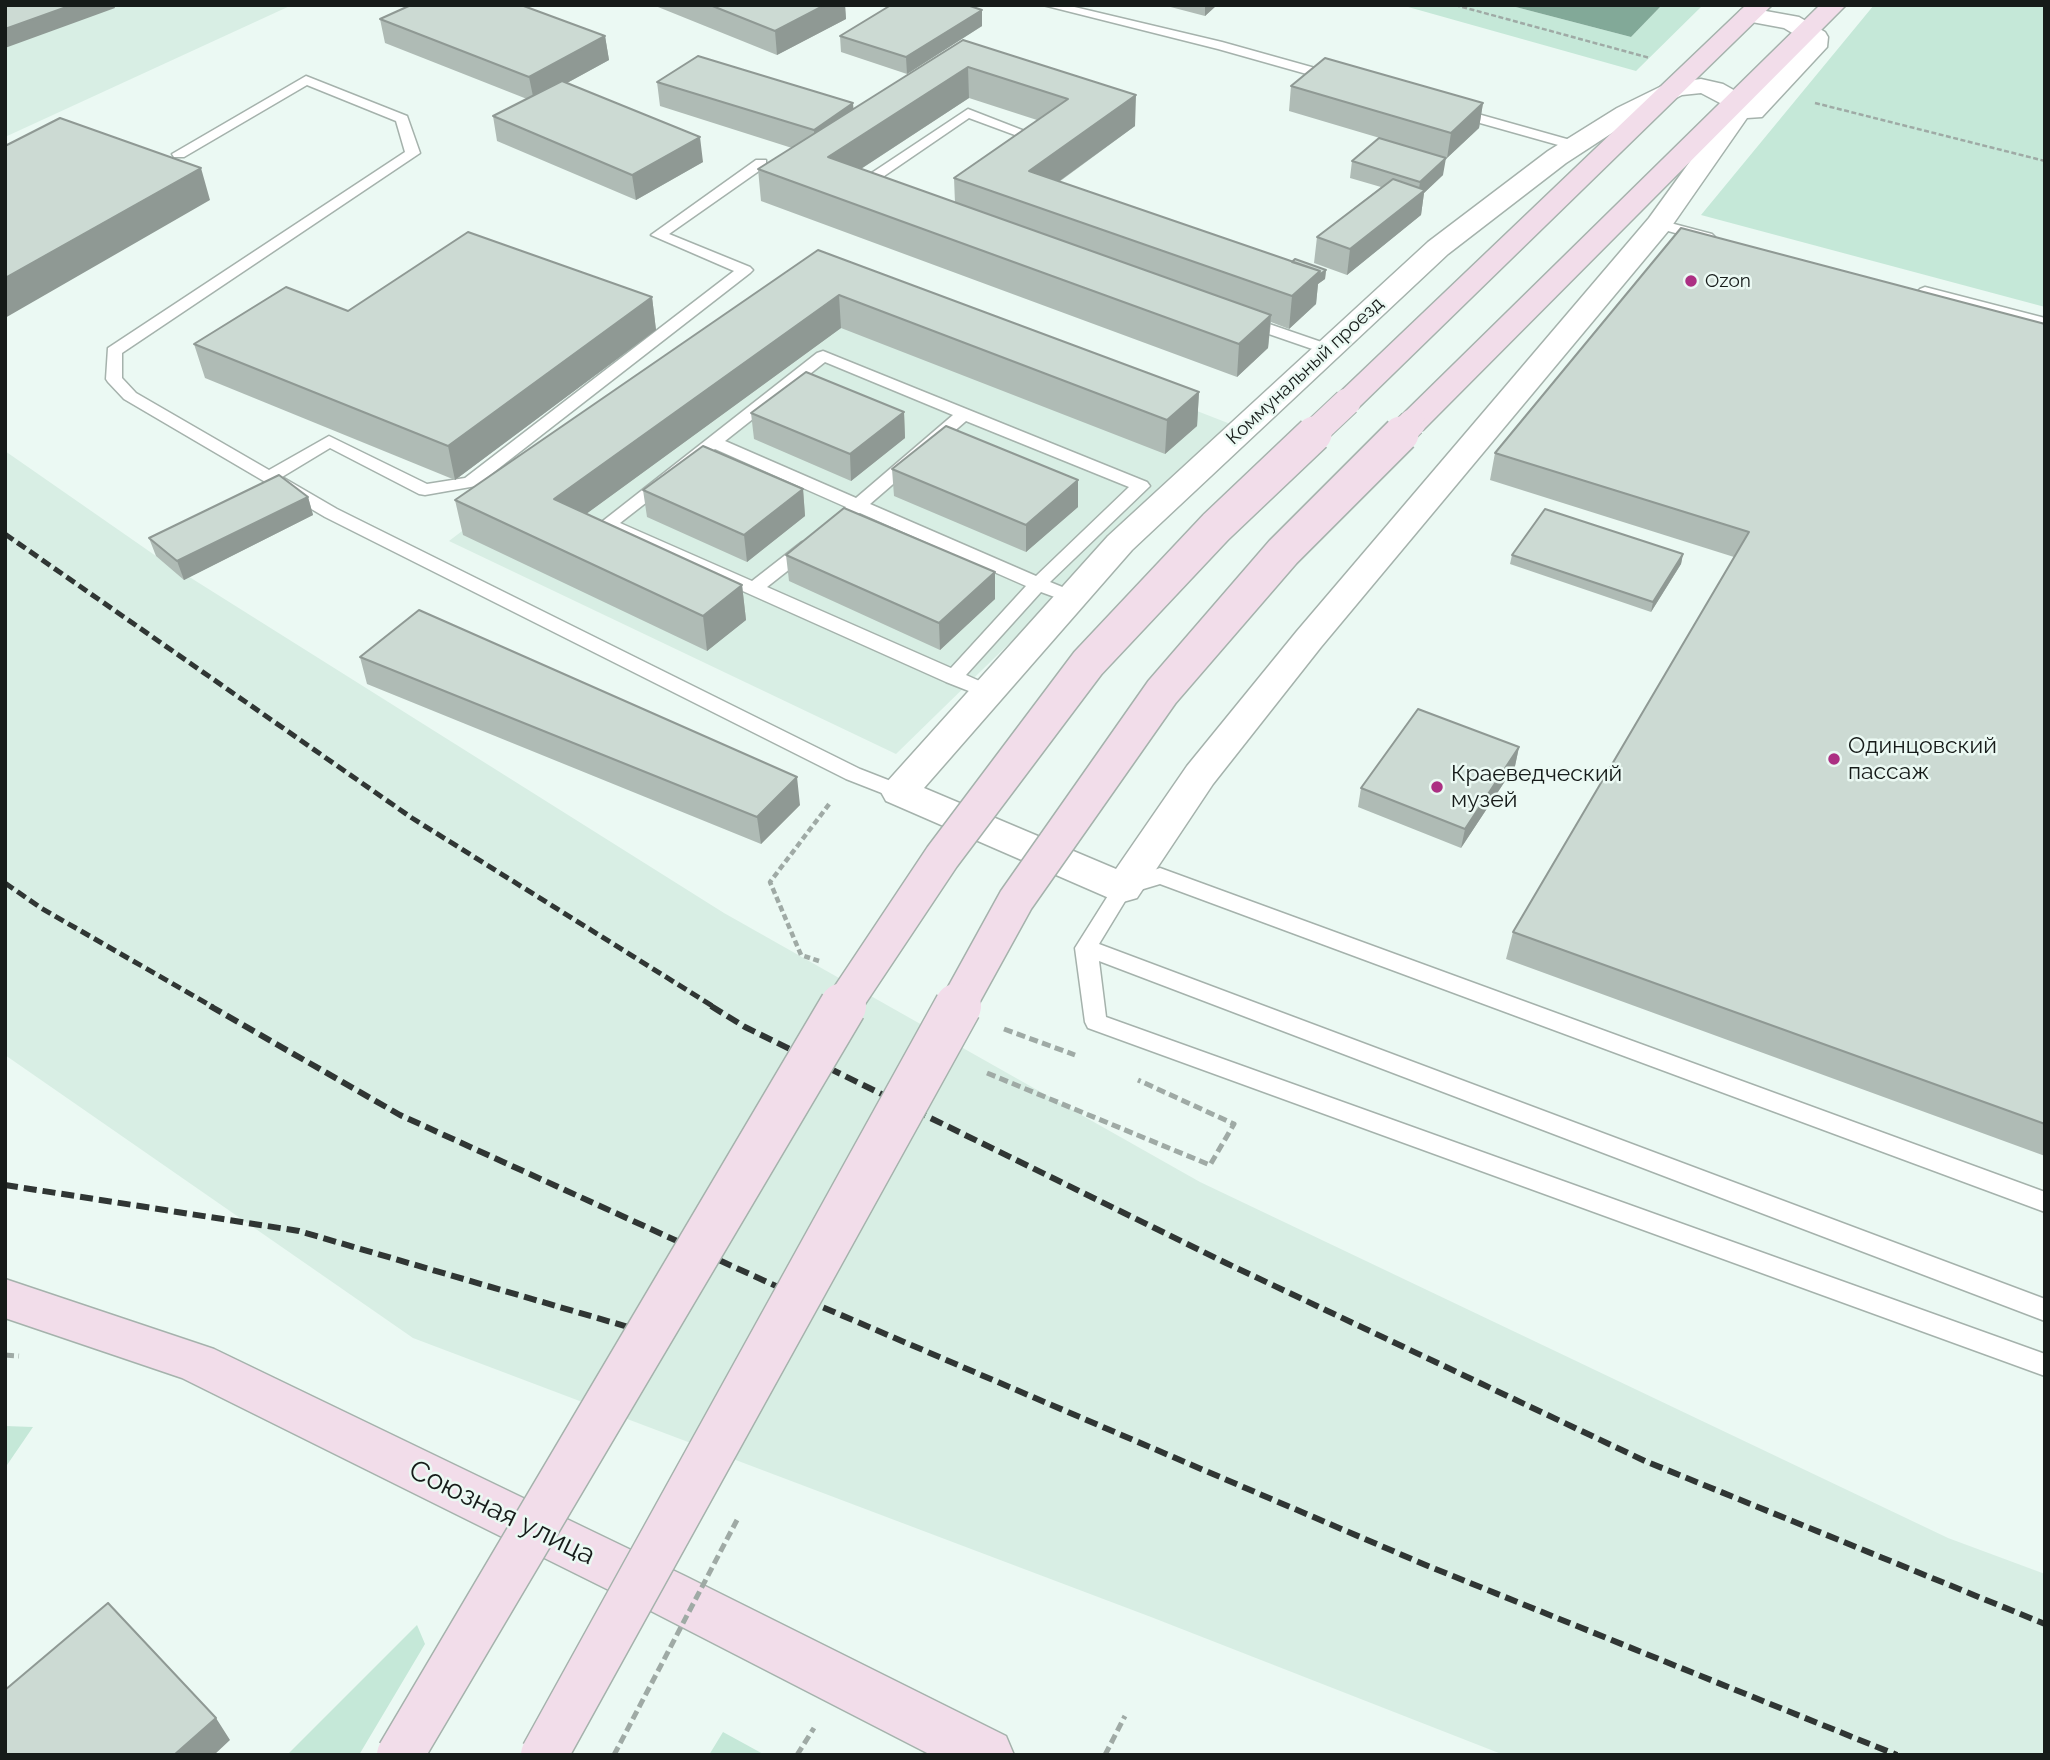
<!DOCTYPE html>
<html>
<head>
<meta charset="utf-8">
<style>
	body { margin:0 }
	#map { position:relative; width:2050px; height:1760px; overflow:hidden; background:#ebf9f3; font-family:Raleway,sans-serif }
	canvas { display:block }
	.frame { position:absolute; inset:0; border:7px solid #161b19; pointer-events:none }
</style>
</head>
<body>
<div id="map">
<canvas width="2050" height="1760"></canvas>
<div class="frame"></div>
</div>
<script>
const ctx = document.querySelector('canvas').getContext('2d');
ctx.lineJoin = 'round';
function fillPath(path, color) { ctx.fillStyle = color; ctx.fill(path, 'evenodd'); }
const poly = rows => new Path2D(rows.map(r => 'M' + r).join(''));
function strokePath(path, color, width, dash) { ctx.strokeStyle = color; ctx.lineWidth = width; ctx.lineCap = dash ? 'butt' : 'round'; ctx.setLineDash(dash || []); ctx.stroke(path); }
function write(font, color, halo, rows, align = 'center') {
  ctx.font = font + ' Raleway,sans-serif'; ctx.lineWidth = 5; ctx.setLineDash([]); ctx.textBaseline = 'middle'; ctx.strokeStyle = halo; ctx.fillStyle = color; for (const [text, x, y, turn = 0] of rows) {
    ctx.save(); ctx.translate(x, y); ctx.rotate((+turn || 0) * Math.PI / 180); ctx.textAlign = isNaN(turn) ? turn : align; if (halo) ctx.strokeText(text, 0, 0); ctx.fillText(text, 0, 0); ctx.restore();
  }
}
fillPath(poly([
	[5,5,292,5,5,137],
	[814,262,1233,425,896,754,449,541],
	[5,451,156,556,724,913,1200,1182,1948,1538,2045,1574,2045,1755,1504,1755,1151,1617,413,1338,5,1055]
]), '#d8eee4');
fillPath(poly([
	[1401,5,1508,5,1631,37,1662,5,1703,5,1636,71],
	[1874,5,2045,5,2045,307,1701,215],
	[5,1426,33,1427,5,1468],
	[417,1625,425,1644,359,1755,287,1755],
	[723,1732,765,1755,709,1755]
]), '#c5e8d8');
fillPath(poly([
	[1508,5,1662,5,1631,37]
]), '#82a998');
const lane = poly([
	[1043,5,1066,5,1222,42,1340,75,1342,78,1335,82,1218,49,1043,5],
	[306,76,407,116,420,153,122,353,122,378,136,393,269,470,329,436,427,484,465,478,734,271,651,235,756,160,766,160,766,166,669,234,750,267,753,270,750,273,476,486,425,495,419,494,330,448,282,477,337,509,860,769,906,787,909,792,906,797,892,797,846,779,325,517,124,399,108,382,106,379,108,348,405,152,396,121,307,85,184,157,174,157,172,154,306,76],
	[1453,107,1581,143,1583,146,1576,150,1448,114,1448,108,1453,107],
	[968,109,1040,137,1027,148,1017,148,1015,145,1023,138,969,118,871,185,873,188,871,191,861,191,852,186,968,109],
	[1659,220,1712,234,1715,237,1707,242,1654,227,1652,224,1659,220],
	[1925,287,2045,318,2045,328,1920,295,1917,292,1920,289,1925,287],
	[1243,315,1333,346,1335,349,1333,352,1321,352,1237,323,1235,320,1243,315],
	[823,351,1147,482,1150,486,1050,582,1077,593,1080,597,1077,601,1071,603,1041,592,966,675,993,687,996,691,993,695,979,695,946,682,602,528,599,524,817,353,823,351],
	[825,362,953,415,856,498,725,441,825,362],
	[966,421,1129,487,1036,576,870,504,966,421],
	[715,449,846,507,840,513,843,517,849,518,860,513,1026,586,951,668,767,587,814,550,817,546,814,542,802,542,752,581,620,523,715,449],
	[1160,868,2045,1192,2045,1212,1160,884,1130,893,1099,944,2045,1299,2045,1321,1099,961,1106,1017,2045,1354,2045,1376,1088,1028,1085,1022,1075,948,1116,883,1160,868]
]);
const street = poly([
	[1749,8,1799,17,1825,32,1828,37,1827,47,1762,117,1747,118,1669,230,1321,647,1213,784,1137,898,1123,902,1109,898,886,801,881,792,886,783,1108,536,1428,242,1548,151,1617,108,1668,83,1701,79,1723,84,1739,93,1754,73,1763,71,1774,76,1803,45,1804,40,1784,28,1741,20,1737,15,1741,10,1749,8],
	[1701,93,1720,103,1718,110,1723,116,1649,218,1297,631,1187,766,1116,869,924,788,1132,550,1448,254,1566,163,1635,118,1682,95,1701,93]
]);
const secondary = poly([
	[1746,5,1772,5,1358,408,1347,411,1336,408,1332,402,1336,396,1746,5],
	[1820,5,1846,5,1423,430,1412,432,1401,430,1397,423,1401,416,1820,5],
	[5,1279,214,1349,685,1576,1006,1736,1014,1755,931,1755,649,1610,182,1378,5,1318,5,1279]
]);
strokePath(lane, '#a5b2ac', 3);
strokePath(street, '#a5b2ac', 3);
strokePath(secondary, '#a5b2ac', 3);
strokePath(poly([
	[1455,5,1650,58],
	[1815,103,2045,161]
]), '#9faaa5', 2.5, [5, 2.5]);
strokePath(poly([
	[819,961,801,955,770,882,830,803]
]), '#9faaa5', 4.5, [6, 3.5]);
strokePath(poly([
	[1004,1029,1075,1055],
	[987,1073,1210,1165,1234,1124,1138,1080],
	[5,1355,19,1356],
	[797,1755,814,1728],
	[1105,1755,1125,1716]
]), '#9faaa5', 5, [9, 4.5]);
fillPath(lane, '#fff');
fillPath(street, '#fff');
fillPath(secondary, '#f2ddea');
strokePath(poly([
	[5,534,412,818,714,1007],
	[5,883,41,908,213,1007]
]), '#303634', 5, [10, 5]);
strokePath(poly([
	[210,1006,400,1115,820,1306,1428,1566,1897,1755],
	[711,1006,745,1027,1226,1263,1645,1461,2045,1624],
	[5,1185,299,1231,635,1329]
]), '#303634', 6, [13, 6]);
const secondaryBridgeFar2 = poly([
	[1312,435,1347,402],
	[1400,435,1412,423]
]);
const secondaryBridgeFar1 = poly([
	[842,1007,942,857,1088,663,1216,527,1314,434],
	[957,1007,1016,900,1162,692,1283,552,1401,434]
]);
const secondaryBridge = poly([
	[400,1755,843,1006],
	[544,1755,958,1006]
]);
strokePath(secondaryBridgeFar2, '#a5b2ac', 29, []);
strokePath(secondaryBridgeFar1, '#a5b2ac', 38, []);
strokePath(secondaryBridge, '#a5b2ac', 49, []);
strokePath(poly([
	[614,1755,737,1520]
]), '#9faaa5', 5, [9, 4.5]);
strokePath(secondaryBridgeFar2, '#f2ddea', 27);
strokePath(secondaryBridgeFar1, '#f2ddea', 35);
strokePath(secondaryBridge, '#f2ddea', 46);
fillPath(poly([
	[653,5,845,5,846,19,777,55],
	[1163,5,1217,5,1205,16],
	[982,10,982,26,907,74,841,52,840,36],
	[380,19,605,36,609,60,567,83,703,162,636,200,497,141,493,116,527,99,385,43],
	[963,40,1135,126,1059,182,1292,262,1326,270,1325,279,1318,284,1316,304,1289,329,1271,322,1268,348,1237,377,761,201,758,169,792,148,660,106,657,82,854,109],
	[969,98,1037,120,954,178,955,203,861,169],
	[1291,86,1483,103,1479,128,1447,158,1289,111],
	[1352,161,1443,175,1424,193,1421,215,1347,275,1314,263,1317,237,1381,187,1350,178],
	[818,250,1199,392,1197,426,1165,454,841,328,586,514,742,585,746,620,707,651,463,535,455,500],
	[652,297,656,330,455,480,205,378,194,344,348,311],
	[2045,324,2045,1156,1506,959,1513,932,1734,557,1490,480,1495,453],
	[904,412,905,438,851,481,754,439,751,413],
	[892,469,1078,480,1078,507,1026,552,894,496],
	[803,489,805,516,747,562,647,517,643,490],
	[308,497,313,515,184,580,156,556,149,538],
	[1683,554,1681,564,1651,612,1510,564,1512,555],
	[786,555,995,599,940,650,789,581],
	[360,657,800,805,761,844,367,684],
	[1519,747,1515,766,1461,848,1358,807,1361,788]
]), '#afbbb5');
fillPath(poly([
	[72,5,114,5,115,8,5,48,5,29],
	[825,5,845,5,846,19,777,55,775,31],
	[1205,5,1217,5,1205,16],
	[982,10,982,26,907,74,906,57],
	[605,36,609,60,534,101,529,77],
	[968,67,969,98,830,189,828,157],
	[1136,95,1135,126,1029,203,1029,171],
	[853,103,855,127,815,155,814,130],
	[1483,103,1479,128,1447,158,1451,133],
	[700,137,703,162,636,200,632,175],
	[1446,158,1443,175,1424,193,1421,215,1347,275,1350,249,1418,195,1420,182],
	[201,168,210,200,5,318,5,278],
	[1326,270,1325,279,1318,284,1316,304,1289,329,1292,296,1320,271],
	[839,295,841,328,560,533,554,499],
	[652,297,656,330,455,480,448,446],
	[1271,315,1268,348,1237,377,1239,344],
	[1199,392,1197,426,1165,454,1167,420],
	[904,412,905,438,851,481,850,454],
	[1078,480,1078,507,1026,552,1026,525],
	[803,489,805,516,747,562,744,535],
	[308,497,313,515,184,580,177,561],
	[1683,554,1681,564,1651,612,1653,602],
	[995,572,995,599,940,650,939,623],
	[742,585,746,620,707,651,703,616],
	[1519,747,1515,766,1461,848,1465,829],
	[797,777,800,805,761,844,757,817],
	[216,1718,230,1740,214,1755,174,1755]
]), '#8f9994');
const building = poly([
	[5,5,72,5,5,29,5,5],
	[411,5,521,5,605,36,529,77,380,19,411,5],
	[710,5,825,5,775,31,710,5],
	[891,5,967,5,982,10,906,57,840,36,891,5],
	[963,40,1136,95,1029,171,1320,271,1292,296,954,178,1068,99,968,67,828,157,1271,315,1239,344,758,169,963,40],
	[698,56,853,103,814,130,657,82,698,56],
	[1325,58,1483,103,1451,133,1291,86,1325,58],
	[562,81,700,137,632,175,493,116,562,81],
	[60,118,201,168,5,278,5,146,60,118],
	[1379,138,1446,158,1420,182,1352,161,1379,138],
	[1393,179,1425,190,1350,249,1317,237,1393,179],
	[1681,228,2045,324,2045,1124,1513,932,1749,532,1495,453,1681,228],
	[468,232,652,297,448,446,194,344,286,287,348,311,468,232],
	[818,250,1199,392,1167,420,839,295,554,499,742,585,703,616,455,500,818,250],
	[1295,259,1326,270,1319,275,1320,271,1292,262,1295,259],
	[806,372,904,412,850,454,751,413,806,372],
	[946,426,1078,480,1026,525,892,469,946,426],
	[703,446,803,489,744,535,643,490,703,446],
	[279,475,308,497,177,561,149,538,279,475],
	[844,508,995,572,939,623,786,555,844,508],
	[1545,509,1683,554,1653,602,1512,555,1545,509],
	[419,610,797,777,757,817,360,657,419,610],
	[1418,709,1519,747,1465,829,1361,788,1418,709],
	[108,1603,216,1718,174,1755,5,1755,5,1690,108,1603]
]);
fillPath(building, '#ccdad3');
strokePath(building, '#8f9994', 2);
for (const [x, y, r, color] of [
	[1691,281,7,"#ac3083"],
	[1834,759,7,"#ac3083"],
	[1437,787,7,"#ac3083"]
]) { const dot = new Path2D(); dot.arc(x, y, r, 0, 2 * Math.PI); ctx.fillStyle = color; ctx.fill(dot); strokePath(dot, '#ebf9f3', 2.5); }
write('19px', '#161b19', '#ebf9f3', [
	["Ozon",1705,281]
], 'left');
write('19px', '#161b19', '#ebf9f3', [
	["Коммунальный проезд",1305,371,-43]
]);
write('23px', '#161b19', '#ebf9f3', [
	["Одинцовский",1848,746],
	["пассаж",1848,772],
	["Краеведческий",1451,774],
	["музей",1451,800]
], 'left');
write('28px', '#161b19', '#ebf9f3', [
	["Союзная улица",502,1513,26]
]);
</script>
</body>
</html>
